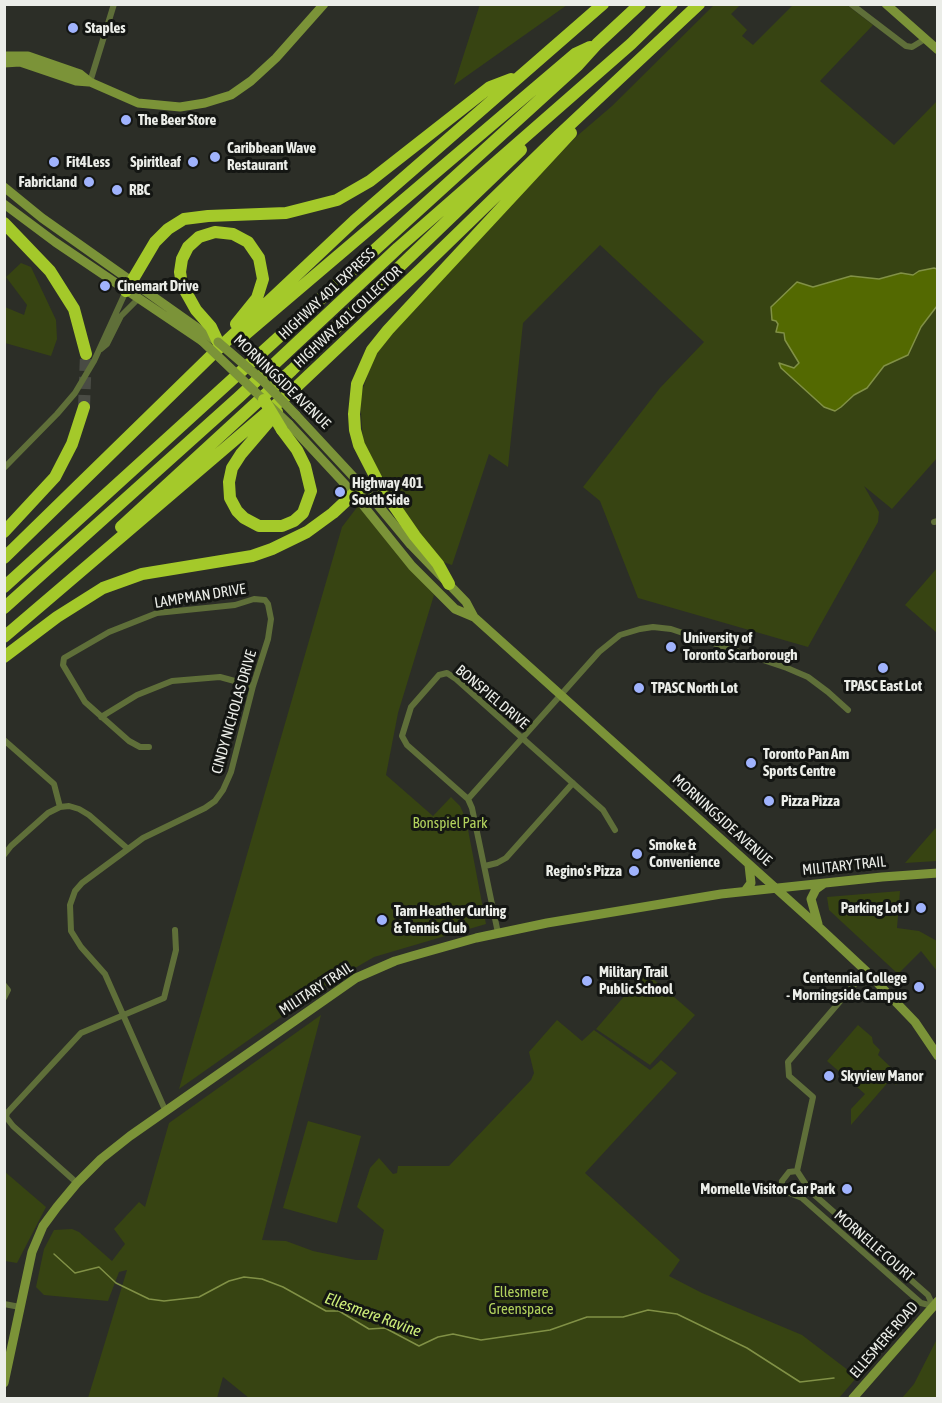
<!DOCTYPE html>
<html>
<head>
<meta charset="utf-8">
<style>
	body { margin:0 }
	#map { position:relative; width:942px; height:1403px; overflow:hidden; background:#2c2e27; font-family:"Asap Condensed",sans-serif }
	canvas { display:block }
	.frame { position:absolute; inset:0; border:6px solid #ebede8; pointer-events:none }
</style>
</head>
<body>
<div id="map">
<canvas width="942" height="1403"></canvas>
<div class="frame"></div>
</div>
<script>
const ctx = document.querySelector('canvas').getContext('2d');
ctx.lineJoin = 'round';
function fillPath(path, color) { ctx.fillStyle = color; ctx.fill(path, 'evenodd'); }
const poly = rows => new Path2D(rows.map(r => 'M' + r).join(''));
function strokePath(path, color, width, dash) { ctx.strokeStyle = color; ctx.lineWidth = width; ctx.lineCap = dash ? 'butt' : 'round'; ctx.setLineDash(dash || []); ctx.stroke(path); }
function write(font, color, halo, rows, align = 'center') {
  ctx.font = font + ' "Asap Condensed",sans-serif'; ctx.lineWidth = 6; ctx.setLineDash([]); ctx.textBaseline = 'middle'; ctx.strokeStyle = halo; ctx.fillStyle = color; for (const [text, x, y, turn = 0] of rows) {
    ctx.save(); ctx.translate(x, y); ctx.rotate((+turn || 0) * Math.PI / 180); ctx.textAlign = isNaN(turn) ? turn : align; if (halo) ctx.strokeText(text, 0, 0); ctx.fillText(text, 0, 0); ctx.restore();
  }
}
fillPath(poly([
	[480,4,567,4,567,5,454,85],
	[714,5,740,5,731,14,747,30,742,36,753,45,793,5,847,5,873,25,820,81,894,145,937,101,937,269,913,275,901,273,879,279,851,276,813,287,797,282,788,291,776,321,799,363,794,368,841,407,854,395,867,388,884,366,908,355,921,327,937,306,937,458,892,509,864,486,879,512,878,522,808,647,638,598,600,501,583,487,660,388,704,342,600,245,523,323,508,467,489,454,452,565,437,560,418,534,381,477,363,441,360,398,373,358,391,334,482,234,577,136,612,106],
	[21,263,31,267,56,320,57,339,51,356,5,343,5,307,24,315,27,305,6,277],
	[358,506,434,595,398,713,386,775,433,816,451,797,460,806,466,819,486,924,374,957,331,982,179,1089,342,527],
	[937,568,937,633,905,605],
	[937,827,937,861,905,863,933,831],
	[900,891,897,928,919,931,937,941,937,971,921,951,898,974,829,910,827,897],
	[645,972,695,1015,650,1065,596,1029],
	[321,1015,262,1240,286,1241,313,1251,356,1260,377,1260,384,1230,357,1207,370,1168,379,1158,393,1174,397,1173,398,1166,449,1166,531,1080,534,1073,529,1052,557,1020,582,1041,594,1030,650,1070,661,1060,677,1073,585,1173,680,1260,669,1276,702,1293,802,1335,857,1377,839,1398,249,1398,223,1377,217,1398,88,1398,127,1270,119,1272,108,1301,44,1295,36,1287,44,1249,54,1230,72,1229,79,1232,112,1261,125,1244,114,1229,139,1202,145,1207,169,1123],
	[858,1025,872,1037,873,1043,880,1050,878,1055,902,1078,896,1085,890,1080,851,1125,851,1109,865,1094,827,1061],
	[308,1121,361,1136,337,1223,283,1208],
	[4,1171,46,1207,17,1263,5,1261],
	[937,1339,937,1398,902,1398,914,1384]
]), '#374412');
const water = poly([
	[934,268,937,269,937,306,921,327,908,355,884,366,867,388,854,395,841,407,835,411,824,407,781,368,779,363,794,368,799,363,785,340,784,333,776,332,778,324,776,321,772,320,771,307,797,282,813,287,851,276,879,279,901,273,913,275,919,271,934,268]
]);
fillPath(water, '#536901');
strokePath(water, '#819146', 1.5);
strokePath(poly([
	[54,1254,75,1273,99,1267,116,1283,149,1299,164,1301,199,1297,229,1281,244,1277,262,1279,283,1287,326,1311,339,1311,369,1329,385,1328,419,1346,438,1337,453,1334,481,1340,550,1330,587,1317,623,1317,648,1310,677,1314,747,1348,800,1382,834,1378]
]), '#819146', 1.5);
strokePath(poly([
	[84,407,86,354]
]), '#494b44', 12, [12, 6]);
strokePath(poly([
	[851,4,906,46,912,47,925,39],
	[90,82,114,4],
	[101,349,107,344,121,316,138,299],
	[4,468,57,414,75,393,94,361,126,291],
	[934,522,938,521],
	[101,717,137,695,172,681,220,677,253,686],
	[4,740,54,784,60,807],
	[149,747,140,747,129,741,85,702,63,665,64,658,109,632,157,613,235,605,254,599,265,600,268,604,271,619,268,639,253,686,231,772,223,790,215,801,205,808,143,838,82,883,75,891,70,905,71,931,81,947,105,974,166,1112],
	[468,799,599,652,620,635,640,629,653,627,671,629,787,668,808,677,828,692,848,710],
	[4,855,11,846,48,813,60,807,69,806,79,809,89,815,128,849],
	[485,866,497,863,506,858,573,783],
	[498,933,472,808,468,799,407,745,402,736,411,707,439,675,447,673,456,679,603,810,615,830],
	[4,985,8,990,4,998],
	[797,1171,810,1191,928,1295,933,1306,921,1303,802,1198,787,1192,782,1186,782,1181,789,1172,797,1171],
	[797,1171,813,1097,789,1076,788,1062,866,971],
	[77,1183,13,1126,6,1117,7,1113,81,1033,164,998,176,950,175,930],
	[4,1304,20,1307]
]), '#5f6f39', 6);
strokePath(poly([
	[886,4,938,50],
	[4,56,28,56,80,74,90,82,138,103,180,107,205,103,231,95,251,81,276,58,324,4],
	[4,63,20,62,76,81,89,82],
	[4,187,42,218,216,341],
	[4,204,55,242,202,341],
	[296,415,362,486,411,545,466,602,474,617],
	[289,424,354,494,412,566,455,609,474,617,820,928,866,971,915,1022,938,1056],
	[745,891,751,883,749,865],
	[818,924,811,899,816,889,823,884],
	[4,1383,32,1252,43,1226,57,1207,77,1183,101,1159,130,1136,356,978,395,961,412,956,476,938,547,923,721,894,882,877,938,873],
	[853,1398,938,1301]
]), '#7b9338', 9);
strokePath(poly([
	[4,223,50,271,74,309,86,354],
	[126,291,155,242,168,229,184,219,208,216,286,213,337,200,370,181,490,87,511,79],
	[240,339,575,54,590,47],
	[218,342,211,327,196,310,182,285,180,272,182,259,188,247,199,237,215,232,233,234,248,242,259,258,263,279,257,298,236,324],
	[277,412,241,454,232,468,229,482,230,498,237,511,244,518,259,526,282,526,294,521,303,513,311,491,305,466,297,450,282,430],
	[121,527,292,370,521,150],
	[4,532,55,477,72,444,84,407],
	[4,558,218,349,354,221,603,4],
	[449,584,438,564,415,536,379,484,359,445,355,430,354,414,357,384,372,350,388,330,571,133],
	[4,587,578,65,597,44,640,4],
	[4,608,239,397,398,248,631,44,672,4],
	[4,637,292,391,420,270,559,135,699,4],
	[4,657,57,617,103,588,142,574,252,556,272,549,307,532,333,513,362,486]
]), '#a4c92a', 12);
strokePath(poly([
	[202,341,289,424],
	[218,342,262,380,296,415]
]), '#7b9338', 9);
strokePath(poly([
	[264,400,282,430]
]), '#a4c92a', 12);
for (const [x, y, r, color] of [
	[73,28,6,"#a0b3fd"],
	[126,120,6,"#a0b3fd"],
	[215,157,6,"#a0b3fd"],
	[54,162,6,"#a0b3fd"],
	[193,162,6,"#a0b3fd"],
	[89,182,6,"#a0b3fd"],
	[117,190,6,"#a0b3fd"],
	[105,286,6,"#a0b3fd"],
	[340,492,6,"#a0b3fd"],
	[671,647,6,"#a0b3fd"],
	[883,668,6,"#a0b3fd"],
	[639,688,6,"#a0b3fd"],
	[751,763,6,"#a0b3fd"],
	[769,801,6,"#a0b3fd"],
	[637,854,6,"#a0b3fd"],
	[634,871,6,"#a0b3fd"],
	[921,908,6,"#a0b3fd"],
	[382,920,6,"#a0b3fd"],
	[587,981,6,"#a0b3fd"],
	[919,987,6,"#a0b3fd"],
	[829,1076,6,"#a0b3fd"],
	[847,1189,6,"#a0b3fd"]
]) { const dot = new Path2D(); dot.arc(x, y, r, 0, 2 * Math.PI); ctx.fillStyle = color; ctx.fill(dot); strokePath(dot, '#141613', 2); }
write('bold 15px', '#ebede8', '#141613', [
	["Staples",85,28],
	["The Beer Store",138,120],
	["Caribbean Wave",227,148],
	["Restaurant",227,165],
	["Fit4Less",66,162],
	["Spiritleaf",181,162,"right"],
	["Fabricland",77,182,"right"],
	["RBC",129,190],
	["Cinemart Drive",117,286],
	["Highway 401",352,483],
	["South Side",352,500],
	["University of",683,638],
	["Toronto Scarborough",683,655],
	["TPASC East Lot",883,686,"center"],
	["TPASC North Lot",651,688],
	["Toronto Pan Am",763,754],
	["Sports Centre",763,771],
	["Pizza Pizza",781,801],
	["Smoke &",649,845],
	["Convenience",649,862],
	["Regino's Pizza",622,871,"right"],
	["Parking Lot J",909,908,"right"],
	["Tam Heather Curling",394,911],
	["& Tennis Club",394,928],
	["Military Trail",599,972],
	["Public School",599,989],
	["Centennial College",907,978,"right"],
	["- Morningside Campus",907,995,"right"],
	["Skyview Manor",841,1076],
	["Mornelle Visitor Car Park",835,1189,"right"]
], 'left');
write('15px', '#ebede8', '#141613', [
	["HIGHWAY 401 EXPRESS",327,294,-43],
	["HIGHWAY 401 COLLECTOR",348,317,-43],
	["MORNINGSIDE AVENUE",282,382,44],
	["LAMPMAN DRIVE",200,596,-9],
	["BONSPIEL DRIVE",492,697,40],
	["CINDY NICHOLAS DRIVE",234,712,-74],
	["MORNINGSIDE AVENUE",722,820,42],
	["MILITARY TRAIL",844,866,-6],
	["MILITARY TRAIL",316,989,-33],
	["MORNELLE COURT",874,1246,41],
	["ELLESMERE ROAD",884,1340,-49]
]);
write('15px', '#b2d25d', '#141613', [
	["Bonspiel Park",450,823],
	["Ellesmere",521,1292],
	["Greenspace",521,1309]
]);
write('italic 16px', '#cdee79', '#141613', [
	["Ellesmere Ravine",373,1315,20]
]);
</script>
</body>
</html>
